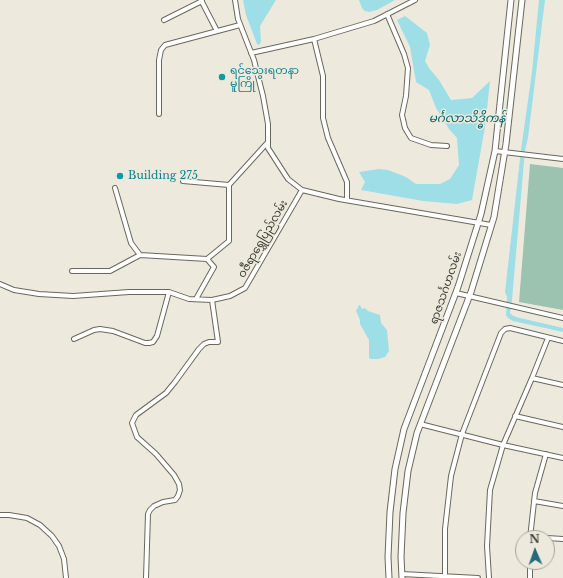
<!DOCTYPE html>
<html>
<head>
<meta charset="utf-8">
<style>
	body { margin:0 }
	#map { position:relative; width:563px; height:578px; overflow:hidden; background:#edeadd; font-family:"Libre Baskerville",serif }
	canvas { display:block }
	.north { position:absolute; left:515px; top:530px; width:40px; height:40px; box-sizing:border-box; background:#edeadd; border:1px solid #a6a499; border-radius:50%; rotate:358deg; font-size:11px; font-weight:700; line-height:16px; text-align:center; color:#3b3a34 }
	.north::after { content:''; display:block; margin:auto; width:14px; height:18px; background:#256a7a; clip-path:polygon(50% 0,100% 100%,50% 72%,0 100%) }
</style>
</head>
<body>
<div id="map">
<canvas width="563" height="578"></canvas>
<div class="north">N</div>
</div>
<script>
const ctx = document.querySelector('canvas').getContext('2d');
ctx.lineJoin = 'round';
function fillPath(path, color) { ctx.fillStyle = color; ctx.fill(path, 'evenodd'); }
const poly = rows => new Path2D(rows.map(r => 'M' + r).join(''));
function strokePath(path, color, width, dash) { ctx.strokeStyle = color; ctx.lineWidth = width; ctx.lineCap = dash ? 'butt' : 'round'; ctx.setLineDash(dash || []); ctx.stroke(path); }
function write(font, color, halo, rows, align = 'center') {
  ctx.font = font + ' "Libre Baskerville","Noto Sans Myanmar",serif'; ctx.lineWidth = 3; ctx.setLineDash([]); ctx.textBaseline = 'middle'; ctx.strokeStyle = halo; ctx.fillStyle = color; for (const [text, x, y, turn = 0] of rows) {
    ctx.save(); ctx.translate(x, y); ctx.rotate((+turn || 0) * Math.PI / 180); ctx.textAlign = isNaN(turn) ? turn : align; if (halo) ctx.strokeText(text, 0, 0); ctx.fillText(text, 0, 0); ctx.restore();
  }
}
fillPath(poly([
	[530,164,563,168,563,310,519,302]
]), '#9cc2b0');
fillPath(poly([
	[243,0,276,0,260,26,261,42,259,45,257,44,246,15],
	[359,0,395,0,377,10,369,12,365,11,362,8],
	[539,0,545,0,528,138,525,150,512,300,510,313,512,315,516,317,563,328,563,332,513,321,508,318,506,315,507,297,505,292,521,150,532,72],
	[405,16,427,33,430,45,425,61,429,68,439,80,451,100,472,98,490,81,485,127,472,200,457,204,423,201,361,190,365,182,359,172,379,169,388,170,406,177,416,184,440,184,450,179,459,165,457,138,449,129,436,108,429,90,416,82,410,47,397,20],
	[359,305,360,305,362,309,365,308,368,311,380,315,381,323,387,330,389,351,385,357,378,359,371,359,369,358,369,340,360,324,360,320,356,311]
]), '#9edee6');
const minor = poly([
	[201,0,217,31],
	[235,0,238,19,254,60,263,96,268,124,268,148,288,179,302,190],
	[387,14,404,54,408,68,406,96,402,115,405,128,411,138,431,145,447,146],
	[164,20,202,1],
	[314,39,323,76,323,118,328,138,347,182,347,200],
	[251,53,314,39,374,21,415,0],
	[159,114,159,60,161,50,165,45,240,25],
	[495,151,563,159],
	[183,181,229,185],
	[115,188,131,243,140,255,207,259,214,267,196,299],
	[207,259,229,241,229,185,268,142],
	[72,271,110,271,140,255],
	[0,284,14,290,39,294,73,296,129,292,169,292,189,299,212,300,230,296,245,288,302,190,339,199,491,225],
	[456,293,563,318],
	[74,339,94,330,100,329,113,331,145,343,149,343,153,342,157,336,169,292],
	[532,378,563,385],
	[515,416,563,427],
	[420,424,503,445,563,458],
	[534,501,563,506],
	[0,515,9,515,27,518,40,525,52,536,59,546,64,559,66,578],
	[530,537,541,538],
	[530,538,535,493,546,454],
	[547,538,563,539],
	[402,574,478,578],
	[146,578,148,514,150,510,154,506,163,502,175,500,178,496,180,490,179,484,174,475,156,454,137,437,132,423,136,415,166,393,175,382,199,349,204,344,209,342,218,342,212,300],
	[445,578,445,529,451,476,462,434,501,333,505,329,510,328,563,341],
	[489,578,487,546,490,490,503,445,532,378,548,338],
	[530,578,530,562]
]);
const major = poly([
	[389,578,388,557,390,512,395,469,404,429,458,287,481,214,495,151,511,0],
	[402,578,401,557,403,513,408,471,417,433,471,292,494,217,506,144,522,0]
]);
strokePath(minor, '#6a675c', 6);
strokePath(major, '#6a675c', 7);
strokePath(minor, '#fff', 4);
strokePath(major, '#fff', 5);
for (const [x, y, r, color] of [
	[222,77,4,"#0f9aa8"],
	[120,176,4,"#0f9aa8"]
]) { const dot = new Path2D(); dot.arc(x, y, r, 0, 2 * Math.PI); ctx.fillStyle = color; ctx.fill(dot); strokePath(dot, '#edeadd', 1.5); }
write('11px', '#0d838f', '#edeadd', [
	["ရင်သွေးရတနာ",230,71],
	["မူကြို",230,84],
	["Building 275",128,176]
], 'left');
write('11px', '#3b3a34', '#edeadd', [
	["ဝဇီရာရွှေပြည်လမ်း",263,239,-60],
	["ရာဇသင်္ဂဟလမ်း",446,288,-71]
]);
write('italic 12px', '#04636b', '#edeadd', [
	["မင်္ဂလာသိဒ္ဓိကန်",467,119]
]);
</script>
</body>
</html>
